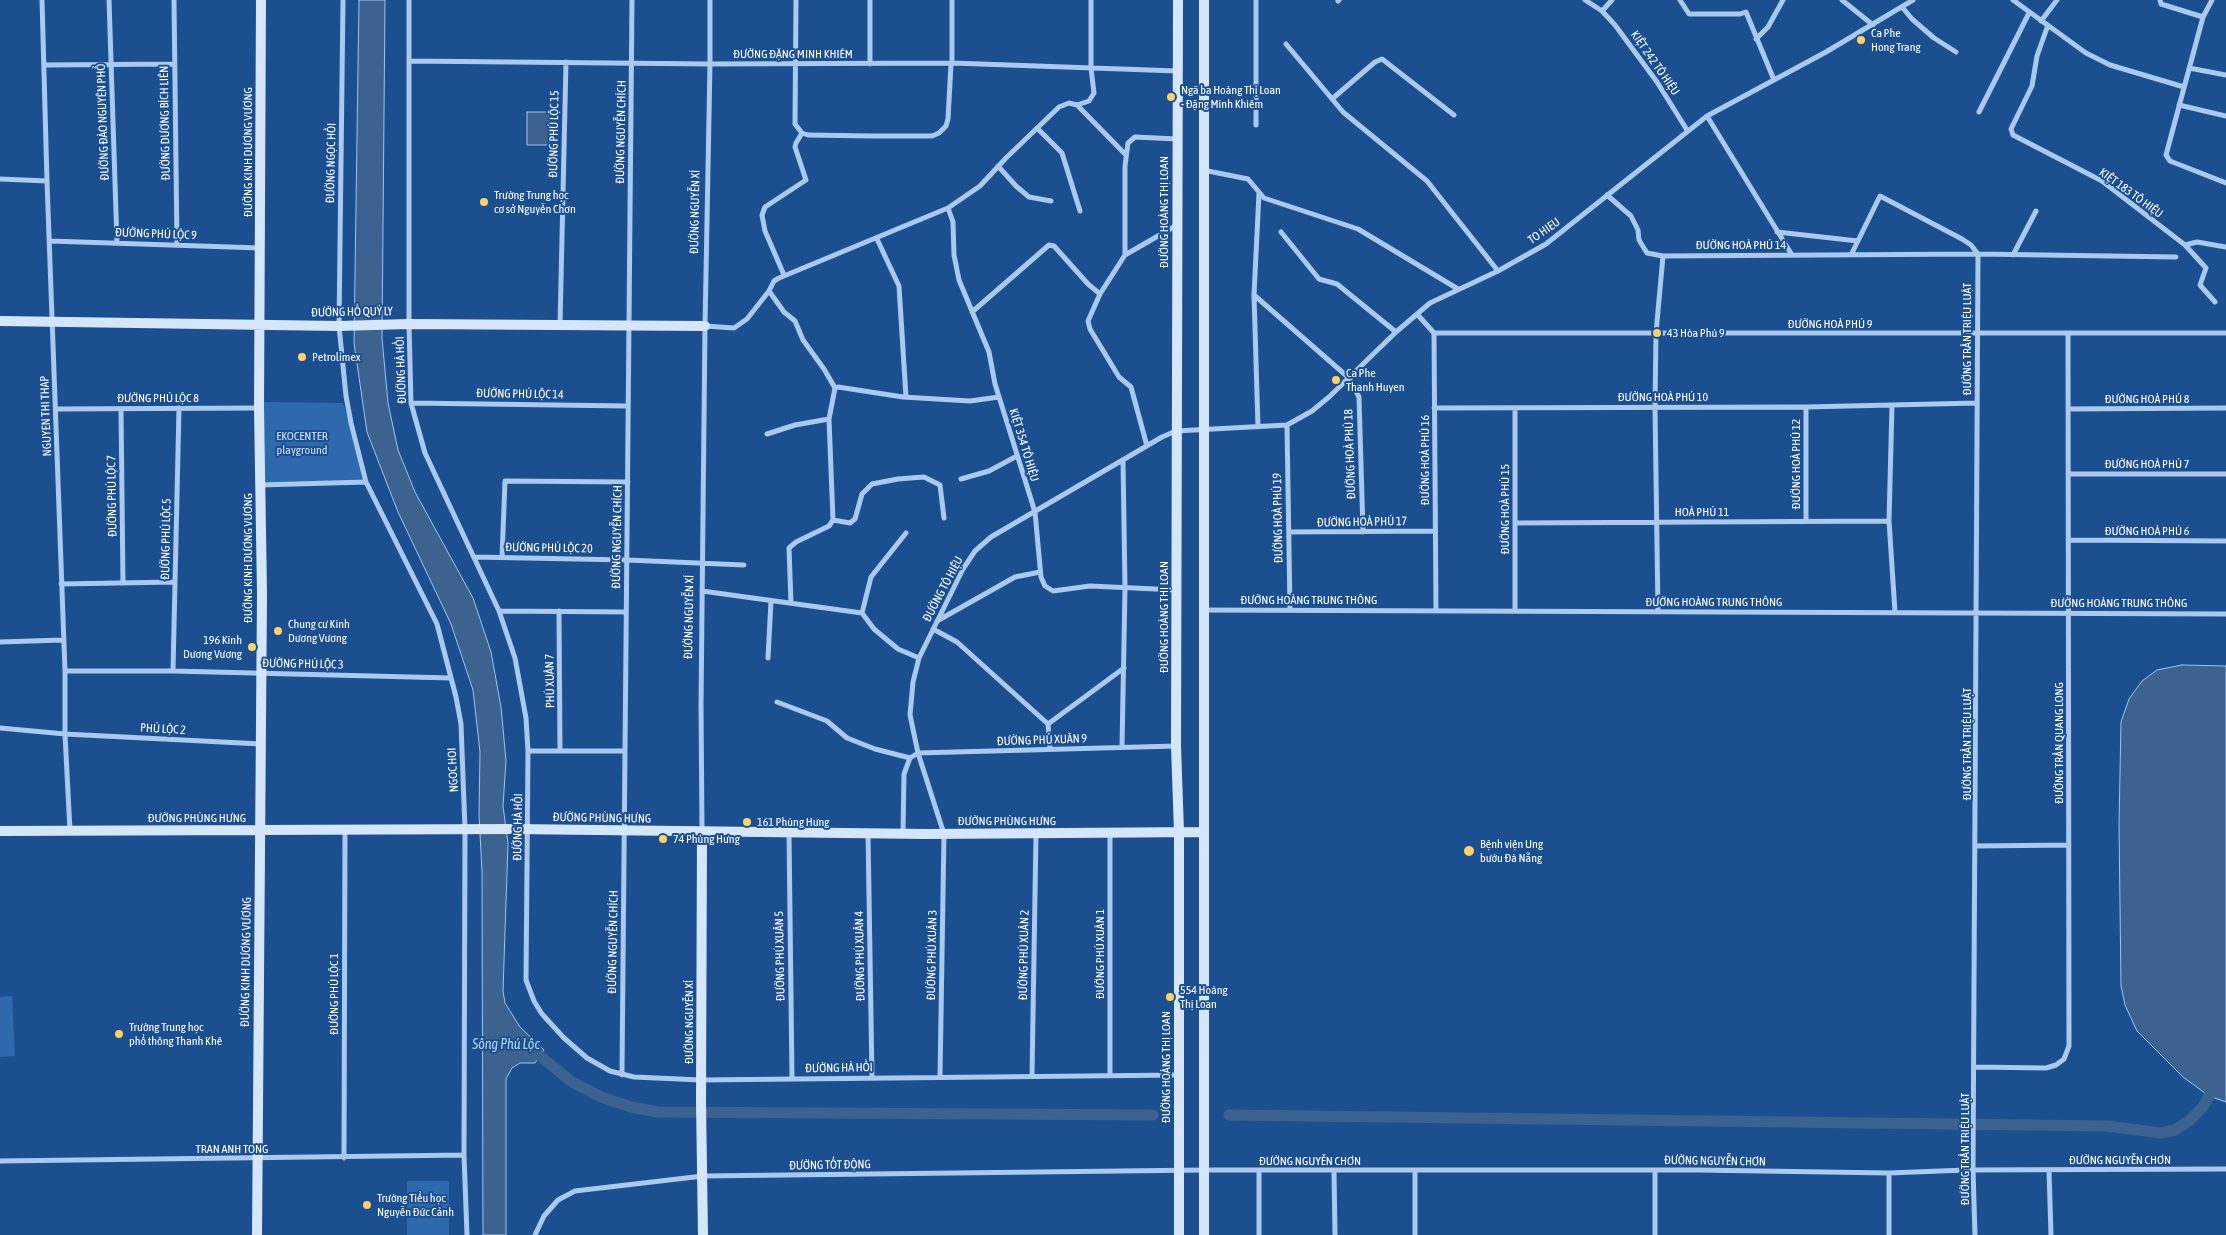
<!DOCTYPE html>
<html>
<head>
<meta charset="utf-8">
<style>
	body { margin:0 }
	canvas { display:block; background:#1b4f8f }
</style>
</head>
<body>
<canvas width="2226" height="1235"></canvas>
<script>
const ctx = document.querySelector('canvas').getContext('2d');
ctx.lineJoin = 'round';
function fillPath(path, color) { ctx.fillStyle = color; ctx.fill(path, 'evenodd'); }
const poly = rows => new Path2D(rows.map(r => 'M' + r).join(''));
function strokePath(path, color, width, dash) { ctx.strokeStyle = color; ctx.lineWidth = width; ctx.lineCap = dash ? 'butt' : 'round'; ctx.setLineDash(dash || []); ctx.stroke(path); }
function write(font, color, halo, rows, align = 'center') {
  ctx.font = font + ' "Asap Condensed",sans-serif'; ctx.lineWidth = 4; ctx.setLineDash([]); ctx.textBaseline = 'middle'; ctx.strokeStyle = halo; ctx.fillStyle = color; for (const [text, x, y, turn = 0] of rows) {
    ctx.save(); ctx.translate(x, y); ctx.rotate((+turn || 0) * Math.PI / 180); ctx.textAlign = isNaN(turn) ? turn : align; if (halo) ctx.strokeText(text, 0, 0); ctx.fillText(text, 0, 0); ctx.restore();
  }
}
fillPath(poly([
	[264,402,343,403,366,482,260,485],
	[12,996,15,1056,0,1057,0,997],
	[407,1181,449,1181,449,1235,407,1235]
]), '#2e69ad');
const water = poly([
	[359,0,385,0,382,338,388,403,398,450,415,492,473,598,491,652,501,707,506,761,503,806,508,843,503,991,505,1003,520,1027,544,1050,535,1063,520,1063,512,1068,506,1079,506,1235,483,1235,482,872,479,815,480,752,473,690,451,624,398,512,367,432,354,343,359,0],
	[527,112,549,112,549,145,527,145,527,112],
	[2182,665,2226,666,2226,1102,2209,1096,2183,1077,2137,1031,2125,1005,2121,986,2119,825,2121,722,2129,699,2142,681,2157,670,2182,665]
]);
fillPath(water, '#3c6290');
strokePath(water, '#9cc4f0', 1);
strokePath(poly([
	[540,1056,572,1082,601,1097,631,1107,658,1112,1153,1115],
	[1229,1115,2107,1126,2161,1133,2175,1130,2189,1121,2203,1107,2209,1096]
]), '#3c6290', 11);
strokePath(poly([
	[42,0,47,181,65,671,65,734,70,831],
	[109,0,117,243],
	[174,0,177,245],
	[343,0,339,326,346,396,351,423,366,482,437,624,456,697,461,724,465,829,464,1155,467,1235],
	[409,0,409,324,411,403,425,453,499,611,515,658,526,718,528,751,526,980,534,1001,542,1014,564,1038,587,1058,610,1071,634,1077,701,1080,1179,1075],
	[796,0,795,124,802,133,808,135,871,136,932,136,939,133,946,126,948,119,951,64],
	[952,0,952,63],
	[1585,0,1602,11,1615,25,1657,82,1687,130],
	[1680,0,1689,14,1740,14,1746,12,1774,80],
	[1842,0,1873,25],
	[2013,0,2086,53,2110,65,2184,87],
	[2160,0,2161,4,2203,17],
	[2212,0,2203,17,2166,155,2170,161,2226,183],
	[1338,1,1339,0],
	[1902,7,1912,19,1934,38,1956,52],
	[1602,11,1612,0],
	[2041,21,2057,0],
	[2048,25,2037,56,2032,86,2011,129,2013,135,2102,181,2185,245,2197,242,2226,247],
	[1756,39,1768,27,1783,0],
	[1286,44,1343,112,1427,181,1498,271],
	[409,61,710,64,952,63,1177,71],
	[870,64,870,0],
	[44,65,175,64],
	[2189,68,2226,75],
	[1332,99,1375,62,1382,59,1454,115],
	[1077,105,1125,154],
	[2179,105,2226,116],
	[1979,112,2029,13],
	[1707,116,1792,255],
	[1256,125,1256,0],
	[1037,128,1062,153,1080,211],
	[998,166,1016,186,1029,197,1051,201],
	[1203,170,1248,179,1264,198,1358,229,1458,289],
	[0,179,47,181],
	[1607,195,1631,216,1638,230,1639,240,1647,253,1663,256],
	[948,208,953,222,954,255,959,280,989,352,995,384,1035,512,1041,577,1045,586,1053,591,1090,586,1177,590],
	[1281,232,1319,279,1337,284,1396,332],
	[1777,232,1858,241],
	[877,239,899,286,906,397],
	[50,241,260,248],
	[2185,245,2206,268,2200,285,2215,302],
	[1125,255,1177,225],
	[1851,255,1880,196,1962,239,1971,245,1978,254,1973,1170,1975,1235],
	[2013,255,2036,211],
	[784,275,765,231,762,215,765,207,806,180,795,147,796,143,802,133],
	[769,291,784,312,795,321,803,340,824,369,835,388],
	[1254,295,1349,378,1359,397,1363,532],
	[972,312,1049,245,1054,246,1088,284,1100,294],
	[1417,314,1434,333,1436,611],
	[560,325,566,62],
	[705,326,734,328,747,319,769,291,774,281,779,278,948,208,980,186,1006,158,1059,107,1069,103,1077,105,1089,101,1094,93,1091,68,1091,0],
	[1434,333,2226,333],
	[411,403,628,406],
	[1892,405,1889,521,1895,612],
	[1434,408,1806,407,1977,403],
	[1515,408,1515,611],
	[56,409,259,408],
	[121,409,123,583],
	[2068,409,2226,408],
	[1287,425,1290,610],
	[1258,427,1254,295,1259,193],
	[767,434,795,425,829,419],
	[1147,446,1131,387,1119,377,1090,329,1088,321,1100,294,1125,255,1125,166,1128,143,1135,137,1177,139],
	[2068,474,2226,474],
	[961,479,989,471,1017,456],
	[260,485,366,482],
	[833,520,850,523,855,519,862,494,872,484,898,479,924,477,940,485,944,518],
	[1806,521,1806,407],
	[1515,523,1889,521],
	[1289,532,1435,531],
	[2068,540,2226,541],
	[474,557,627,560,744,565],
	[502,557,505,481,628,482],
	[61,584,175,582],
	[702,591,862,613,874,629,898,649,919,658],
	[791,603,789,548,796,542,829,526,833,520,829,419,835,388,838,387,903,397,970,401,999,397],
	[1203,610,2226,614],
	[499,611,626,612],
	[559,611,560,751],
	[1658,612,1655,407,1656,333,1663,256,1978,254,2176,257],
	[862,613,871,577,906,533],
	[937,621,1015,577,1040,572],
	[933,629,957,642,1048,724,1124,668],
	[0,642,62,640],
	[768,658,771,601],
	[65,671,173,671,451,678],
	[173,671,179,408],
	[777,702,827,721,847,738,875,749,910,758],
	[1048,724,1050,749],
	[0,728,65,734,261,744],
	[1122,747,1125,588,1123,460],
	[528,751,625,751],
	[702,831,701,705,705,326,710,64,710,0],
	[789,833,792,1079],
	[868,833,872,1078],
	[903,833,904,774,910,758,918,753,1176,746],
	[1976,846,2069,845],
	[1975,1067,2046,1068,2056,1065,2064,1059,2069,1046,2068,334],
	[622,1075,632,0],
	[1110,1075,1110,833],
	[1032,1076,1036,834],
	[940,1077,944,834,918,753,910,715,913,682,919,658,963,569,975,551,991,537,1162,437,1176,431,1287,425,1312,411,1329,397,1396,332,1430,303,1498,271,1546,244,1707,116,1826,52,1913,0],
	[344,1158,345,830],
	[0,1161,464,1155],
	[1259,1170,1259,1235],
	[2049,1170,2051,1235],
	[1334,1171,1335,1235],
	[1889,1173,1889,1235],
	[535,1235,544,1216,558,1200,575,1191,703,1176,1204,1170,1697,1170,1889,1173,1966,1170,2226,1169],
	[1415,1235,1415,1171],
	[1655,1235,1655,1170]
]), '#a9c9ee', 5);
strokePath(poly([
	[1178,0,1176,746,1179,832,1179,1235],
	[1204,0,1204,1235],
	[0,321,339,326,409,324,705,326],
	[0,831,514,829,926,834,1203,832],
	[702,832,701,1102,703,1235],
	[257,1235,262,594,259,408,261,0]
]), '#d6e6fa', 10);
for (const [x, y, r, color] of [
	[1861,40,5,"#ffd166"],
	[1171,97,5,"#ffd166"],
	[484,202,5,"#ffd166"],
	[1657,333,5,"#ffd166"],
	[302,357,5,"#ffd166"],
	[1336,380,5,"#ffd166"],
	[278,631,5,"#ffd166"],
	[252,647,5,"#ffd166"],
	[747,822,5,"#ffd166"],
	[663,839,5,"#ffd166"],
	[1469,851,6,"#ffd166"],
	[1170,997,5,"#ffd166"],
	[119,1034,5,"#ffd166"],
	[367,1205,5,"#ffd166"]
]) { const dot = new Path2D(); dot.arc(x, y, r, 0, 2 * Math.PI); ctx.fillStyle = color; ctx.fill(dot); strokePath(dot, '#1b4f8f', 2); }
write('12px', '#fff', '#1b4f8f', [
	["Ca Phe",1871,33],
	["Hong Trang",1871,47],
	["Ngã ba Hoàng Thị Loan",1181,90],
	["- Đặng Minh Khiêm",1181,104],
	["Trường Trung học",494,195],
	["cơ sở Nguyễn Chơn",494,209],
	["43 Hòa Phú 9",1667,333],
	["Petrolimex",312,357],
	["Ca Phe",1346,373],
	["Thanh Huyen",1346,387],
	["Chung cư Kinh",288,624],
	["Dương Vương",288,638],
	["196 Kinh",242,640,"right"],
	["Dương Vương",242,654,"right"],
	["161 Phùng Hưng",757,822],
	["74 Phùng Hưng",673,839],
	["Bệnh viện Ung",1480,844],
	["bướu Đà Nẵng",1480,858],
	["554 Hoàng",1180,990],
	["Thị Loan",1180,1004],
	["Trường Trung học",129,1027],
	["phổ thông Thanh Khê",129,1041],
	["Trường Tiểu học",377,1198],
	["Nguyễn Đức Cảnh",377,1212]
], 'left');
write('12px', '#fff', '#1b4f8f', [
	["ĐƯỜNG ĐẶNG MINH KHIÊM",793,54],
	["KIỆT 242 TÔ HIỆU",1655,63,55],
	["ĐƯỜNG ĐÀO NGUYÊN PHỔ",103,122,-92],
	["ĐƯỜNG DƯƠNG BÍCH LIÊN",165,123,-91],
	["ĐƯỜNG NGUYỄN CHÍCH",621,132,-89],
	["ĐƯỜNG PHÚ LỘC 15",554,134,-89],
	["ĐƯỜNG KINH DƯƠNG VƯƠNG",248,152,-90],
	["ĐƯỜNG NGỌC HỒI",331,163,-89],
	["KIỆT 183 TÔ HIỆU",2131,193,36],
	["ĐƯỜNG NGUYỄN XÍ",695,212,-89],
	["ĐƯỜNG HOÀNG THỊ LOAN",1164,212,-90],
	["TO HIEU",1544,231,-35],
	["ĐƯỜNG PHÚ LỘC 9",156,234,2],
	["ĐƯỜNG HOÀ PHÚ 14",1741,245],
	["ĐƯỜNG HỒ QUÝ LY",352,312,-1],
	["ĐƯỜNG HOÀ PHÚ 9",1830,324],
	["ĐƯỜNG TRẦN TRIỆU LUẬT",1967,339,-90],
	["ĐƯỜNG HÀ HỒI",401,370,-92],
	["ĐƯỜNG PHÚ LỘC 14",520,394,1],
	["ĐƯỜNG HOÀ PHÚ 10",1663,397],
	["ĐƯỜNG PHÚ LỘC 8",158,398],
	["ĐƯỜNG HOÀ PHÚ 8",2147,399],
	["NGUYEN THI THAP",46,416,-92],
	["KIỆT 354 TÔ HIỆU",1024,445,73],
	["ĐƯỜNG HOÀ PHÚ 18",1350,454,-92],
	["ĐƯỜNG HOÀ PHÚ 16",1425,460,-90],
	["ĐƯỜNG HOÀ PHÚ 12",1796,464,-90],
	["ĐƯỜNG HOÀ PHÚ 7",2147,464],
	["ĐƯỜNG PHÚ LỘC 7",112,496,-91],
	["ĐƯỜNG HOÀ PHÚ 15",1505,509,-90],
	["HOÀ PHÚ 11",1702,512],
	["ĐƯỜNG HOÀ PHÚ 19",1278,518,-91],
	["ĐƯỜNG HOÀ PHÚ 17",1362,522,-1],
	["ĐƯỜNG HOÀ PHÚ 6",2147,531],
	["ĐƯỜNG NGUYỄN CHÍCH",617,537,-89],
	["ĐƯỜNG PHÚ LỘC 5",166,539,-89],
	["ĐƯỜNG PHÚ LỘC 20",549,548,1],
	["ĐƯỜNG KINH DƯƠNG VƯƠNG",248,558,-90],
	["ĐƯỜNG TÔ HIỆU",943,589,-62],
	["ĐƯỜNG HOÀNG TRUNG THÔNG",1309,600],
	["ĐƯỜNG HOÀNG TRUNG THÔNG",1714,602],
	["ĐƯỜNG HOÀNG TRUNG THÔNG",2119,603],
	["ĐƯỜNG NGUYỄN XÍ",689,617,-89],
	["ĐƯỜNG HOÀNG THỊ LOAN",1164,617,-90],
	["ĐƯỜNG PHÚ LỘC 3",303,664,1],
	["PHÚ XUÂN 7",550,681,-91],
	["PHÚ LỘC 2",163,729,3],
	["ĐƯỜNG PHÚ XUÂN 9",1042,740,-2],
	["ĐƯỜNG TRẦN QUANG LONG",2059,743,-90],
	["ĐƯỜNG TRẦN TRIỆU LUẬT",1967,744,-90],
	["NGOC HOI",453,770,-93],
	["ĐƯỜNG PHÙNG HƯNG",197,818],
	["ĐƯỜNG PHÙNG HƯNG",602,818,1],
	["ĐƯỜNG PHÙNG HƯNG",1007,821],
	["ĐƯỜNG HÀ HỒI",518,827,-89],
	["ĐƯỜNG NGUYỄN CHÍCH",613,942,-89],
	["ĐƯỜNG PHÚ XUÂN 1",1100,954,-90],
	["ĐƯỜNG PHÚ XUÂN 3",932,955,-89],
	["ĐƯỜNG PHÚ XUÂN 2",1024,955,-89],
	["ĐƯỜNG PHÚ XUÂN 5",780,956,-91],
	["ĐƯỜNG PHÚ XUÂN 4",860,956,-91],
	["ĐƯỜNG KINH DƯƠNG VƯƠNG",246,962,-89],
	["ĐƯỜNG PHÚ LỘC 1",334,994,-90],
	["ĐƯỜNG NGUYỄN XÍ",689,1022,-90],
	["ĐƯỜNG HOÀNG THỊ LOAN",1166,1067,-90],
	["ĐƯỜNG HÀ HỒI",839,1068,-1],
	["TRAN ANH TONG",232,1149],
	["ĐƯỜNG TRẦN TRIỆU LUẬT",1965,1149,-90],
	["ĐƯỜNG NGUYỄN CHƠN",2120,1160],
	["ĐƯỜNG NGUYỄN CHƠN",1310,1161],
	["ĐƯỜNG NGUYỄN CHƠN",1715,1161,1],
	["ĐƯỜNG TỐT ĐỘNG",830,1165,-1]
]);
write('12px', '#cfe3fa', '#1b4f8f', [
	["EKOCENTER",302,436],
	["playground",302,450]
]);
write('italic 14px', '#b5d3f5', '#1b4f8f', [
	["Sông Phú Lộc",506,1045]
]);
</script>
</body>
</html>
